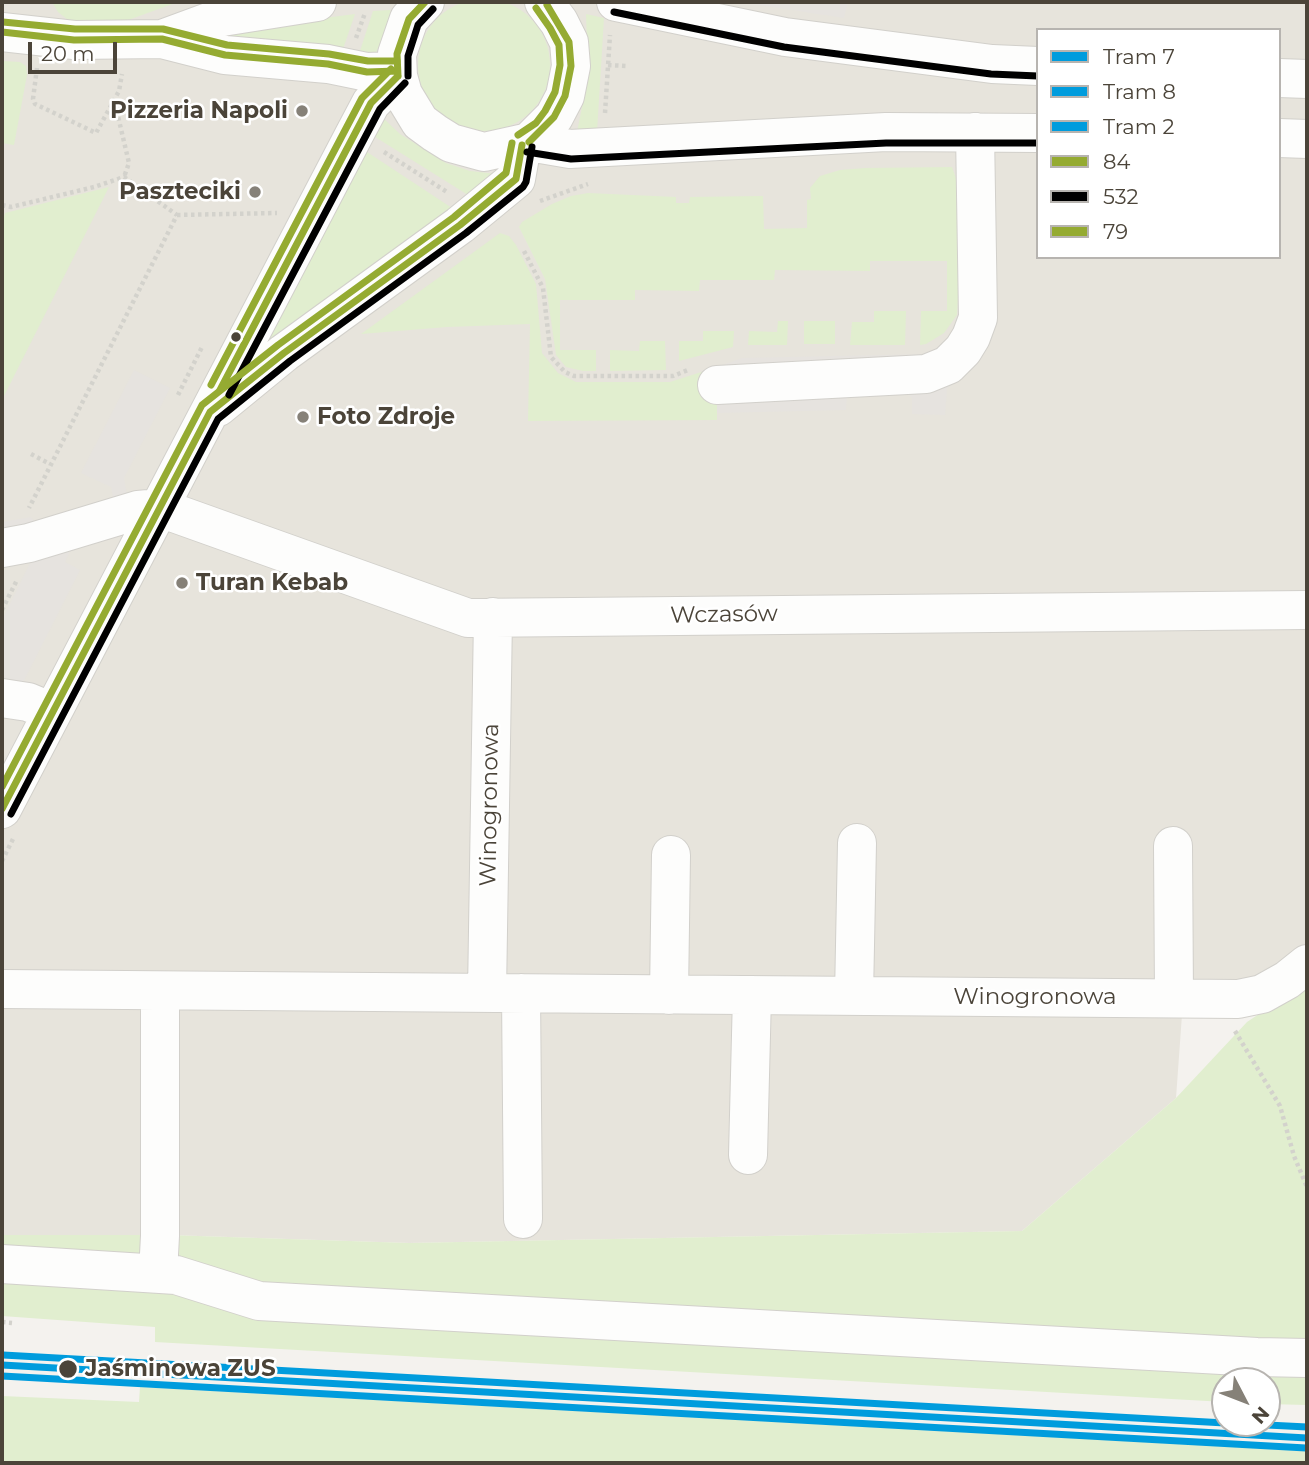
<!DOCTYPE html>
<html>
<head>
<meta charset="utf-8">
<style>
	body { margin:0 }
	#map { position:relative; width:1309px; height:1465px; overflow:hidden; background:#f4f2ee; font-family:Montserrat,sans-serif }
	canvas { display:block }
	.frame { position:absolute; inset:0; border:4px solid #4b4439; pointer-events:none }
	.legend { position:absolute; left:1036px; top:28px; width:245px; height:231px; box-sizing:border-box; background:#fff; border:2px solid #b7b4b0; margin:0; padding:9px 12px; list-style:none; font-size:21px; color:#4b4439 }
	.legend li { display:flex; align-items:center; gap:14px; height:35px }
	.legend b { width:35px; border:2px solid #b7b4b0 }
	.north { position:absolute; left:1211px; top:1367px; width:70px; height:70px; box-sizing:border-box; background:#fff; border:2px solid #b7b4b0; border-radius:50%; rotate:132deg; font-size:19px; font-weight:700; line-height:28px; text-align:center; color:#4b4439 }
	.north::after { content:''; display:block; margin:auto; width:24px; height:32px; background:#868178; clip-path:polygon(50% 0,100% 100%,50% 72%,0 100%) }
	.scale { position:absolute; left:28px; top:42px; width:89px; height:32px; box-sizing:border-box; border:4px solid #4b4439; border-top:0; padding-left:9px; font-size:21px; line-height:24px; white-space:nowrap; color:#4b4439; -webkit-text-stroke:5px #fff; paint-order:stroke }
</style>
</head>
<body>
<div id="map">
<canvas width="1309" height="1465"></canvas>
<div class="frame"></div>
<ul class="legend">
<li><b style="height:9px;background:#009cdd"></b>Tram 7</li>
<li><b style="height:9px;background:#009cdd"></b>Tram 8</li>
<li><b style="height:9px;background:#009cdd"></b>Tram 2</li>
<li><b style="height:9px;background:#95ab32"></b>84</li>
<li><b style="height:9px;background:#000"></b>532</li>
<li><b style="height:9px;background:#95ab32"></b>79</li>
</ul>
<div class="north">N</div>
<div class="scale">20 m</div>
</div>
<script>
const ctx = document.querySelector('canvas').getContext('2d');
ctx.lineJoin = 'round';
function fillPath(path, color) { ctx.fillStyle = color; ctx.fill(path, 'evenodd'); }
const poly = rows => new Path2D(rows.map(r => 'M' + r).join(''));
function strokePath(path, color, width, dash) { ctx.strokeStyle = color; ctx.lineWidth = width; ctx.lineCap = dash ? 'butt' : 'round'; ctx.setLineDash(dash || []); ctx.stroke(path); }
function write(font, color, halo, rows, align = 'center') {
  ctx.font = font + ' Montserrat,sans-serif'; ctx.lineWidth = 5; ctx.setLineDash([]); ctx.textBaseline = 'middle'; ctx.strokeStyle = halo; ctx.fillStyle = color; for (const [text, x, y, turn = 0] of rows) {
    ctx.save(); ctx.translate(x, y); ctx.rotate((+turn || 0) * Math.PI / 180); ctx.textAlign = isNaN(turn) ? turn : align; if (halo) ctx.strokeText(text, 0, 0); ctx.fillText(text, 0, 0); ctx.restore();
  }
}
fillPath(poly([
	[2,2,1307,2,1307,950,1246,987,1184,987,1176,1098,1022,1231,409,1243,168,1235,2,1235],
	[1038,30,1279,30,1279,257,1038,257]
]), '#e7e4dc');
fillPath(poly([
	'418 65a66 66 0 1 1 132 0a66 66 0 1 1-132 0Z',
	[52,2,178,2,120,23,79,23,68,20,58,12],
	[390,10,392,17,373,59,359,54,373,11],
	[355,14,343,49,226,38,225,31],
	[586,14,604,18,597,132,577,132,588,77],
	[2,61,20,62,26,66,27,75,14,145,2,143],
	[382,117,400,134,446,163,470,171,497,174,468,195,372,135],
	[364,150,452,208,258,349],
	[952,167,958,184,958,298,957,315,944,333,926,344,920,345,921,311,947,311,947,261,870,261,870,271,775,270,774,280,700,280,699,291,635,290,635,300,560,300,560,350,596,350,596,371,583,371,566,367,556,355,545,279,519,227,522,222,552,204,571,196,588,193,676,197,676,203,689,203,690,197,763,196,764,229,807,228,807,200,811,199,810,188,820,176,840,170,865,168],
	[109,187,2,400,2,226,5,213],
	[500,233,509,236,516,245,536,284,542,353,558,373,576,382,670,382,717,367,717,420,528,421,530,324,447,327,361,334],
	[874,311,906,311,905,345,850,345,852,322,874,322],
	[778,321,788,321,787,345,748,345,749,331,777,332],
	[804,321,835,321,835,344,804,344],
	[703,331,734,331,733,347,679,361,679,341,703,341],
	[640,341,665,341,666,370,610,371,610,350,639,351],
	[1307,982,1307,1405,1267,1404,1267,1381,1225,1381,1225,1402,155,1342,155,1327,2,1316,2,1235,168,1235,409,1243,1022,1231,1176,1098,1247,1022],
	[140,1387,1307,1451,1307,1463,2,1463,2,1396,139,1402]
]), '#e1eecf');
fillPath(poly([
	[739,2,848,2,844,18],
	[930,354,955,380,947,389,945,415,912,414,912,398,908,394,847,394,846,410,717,413,717,367,742,358],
	[134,370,170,388,124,478,129,507,75,541,65,562,80,570,2,724,2,620,35,553,2,558,2,522,31,517,40,529,115,509,111,487,81,473]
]), '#e6e3df');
const minor = poly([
	[425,2,409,19,397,54,398,76,403,94,420,122,435,133,451,143,484,152,529,142,554,117,565,96,571,66,569,42,559,22,544,2],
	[616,2,785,37,992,64,1038,66],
	[2,32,74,40,162,39,225,55,328,64,367,72,397,71],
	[162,39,222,17,317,2],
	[1279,78,1307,79],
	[1279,138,1307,139],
	[529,142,570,149,886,132,1038,133],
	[717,385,926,374,948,365,963,350,971,337,978,318,975,132],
	[218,407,284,353,460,225,516,179,522,145],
	[2,548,29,543,138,510,160,508,468,618,1307,610],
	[2,698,28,702,52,712],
	[2,809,354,135,371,103,398,76],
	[1173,846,1174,997],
	[2,989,1238,999,1262,994,1287,980,1307,964],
	[487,993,493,617],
	[521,993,523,1219],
	[669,995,671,855],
	[854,996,857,843],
	[748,1155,752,995],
	[2,1264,176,1275,259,1301,1257,1357,1307,1358],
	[158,1273,160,1236,160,991]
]);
strokePath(minor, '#d2d0cb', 40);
strokePath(poly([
	[356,38,365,13],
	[608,65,626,66],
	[37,68,33,99,35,104,96,133,119,91,122,74],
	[111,106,117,112,129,163,124,177],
	[605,113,610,35],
	[384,152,447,192],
	[540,201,588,184],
	[2,205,11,207,94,187,124,177,177,215,29,508],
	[177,215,277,213],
	[524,251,543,288,551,357,565,372,574,376,673,376,688,370],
	[178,395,202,347],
	[31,454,50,464],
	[2,610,17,580],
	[2,861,13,839],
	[1235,1031,1280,1106,1294,1156,1307,1187],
	[2,1322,12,1323]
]), '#d3d2cc', 4.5, [3.5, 3.5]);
strokePath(minor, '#fdfdfc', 38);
strokePath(poly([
	[2,32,74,40,162,39,225,55,328,64,367,72,397,71],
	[398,76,397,54,409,19,425,2],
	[529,142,554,117,565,96,571,66,569,42,547,5],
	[220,390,371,103,398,76],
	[2,809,210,412,284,353,460,225,516,179,522,145]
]), '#95ab32', 7);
strokePath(poly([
	[614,12,784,47,991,74,1038,76],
	[408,76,408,56,418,25,433,9],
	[527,152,571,159,886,143,1038,143],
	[229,395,380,109,405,83],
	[11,814,218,419,290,361,466,233,523,187,526,182,532,147]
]), '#000', 7);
strokePath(poly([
	[3,22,75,29,163,29,227,45,329,54,368,61,397,61],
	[518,135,536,123,545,111,555,92,560,65,559,45,550,28,536,8],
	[211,385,362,98,391,69],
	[2,787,202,405,278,345,454,217,506,173,512,143]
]), '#95ab32', 7);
strokePath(poly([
	[2,1365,1307,1438]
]), '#009cdd', 7);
strokePath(poly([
	[2,1376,1306,1448]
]), '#009cdd', 7);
strokePath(poly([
	[3,1355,1225,1423],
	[1227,1423,1307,1427]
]), '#009cdd', 7);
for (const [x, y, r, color] of [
	[302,111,7,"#868178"],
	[255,192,7,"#868178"],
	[236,337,6,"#4b4439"],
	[303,417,7,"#868178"],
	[182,583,7,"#868178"],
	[68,1369,10,"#4b4439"]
]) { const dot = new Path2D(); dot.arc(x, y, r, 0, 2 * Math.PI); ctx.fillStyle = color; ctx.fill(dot); strokePath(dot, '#fff', 2.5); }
write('bold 23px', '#4b4439', '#fff', [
	["Pizzeria Napoli",288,111],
	["Paszteciki",241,192],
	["Foto Zdroje",317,417,"left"],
	["Turan Kebab",196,583,"left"]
], 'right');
write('23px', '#4b4439', '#fff', [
	["Wczasów",724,615,-1],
	["Winogronowa",490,805,-89],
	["Winogronowa",1035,997]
]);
write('bold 23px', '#4b4439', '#fff', [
	["Jaśminowa ZUS",85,1369]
], 'left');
</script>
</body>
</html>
